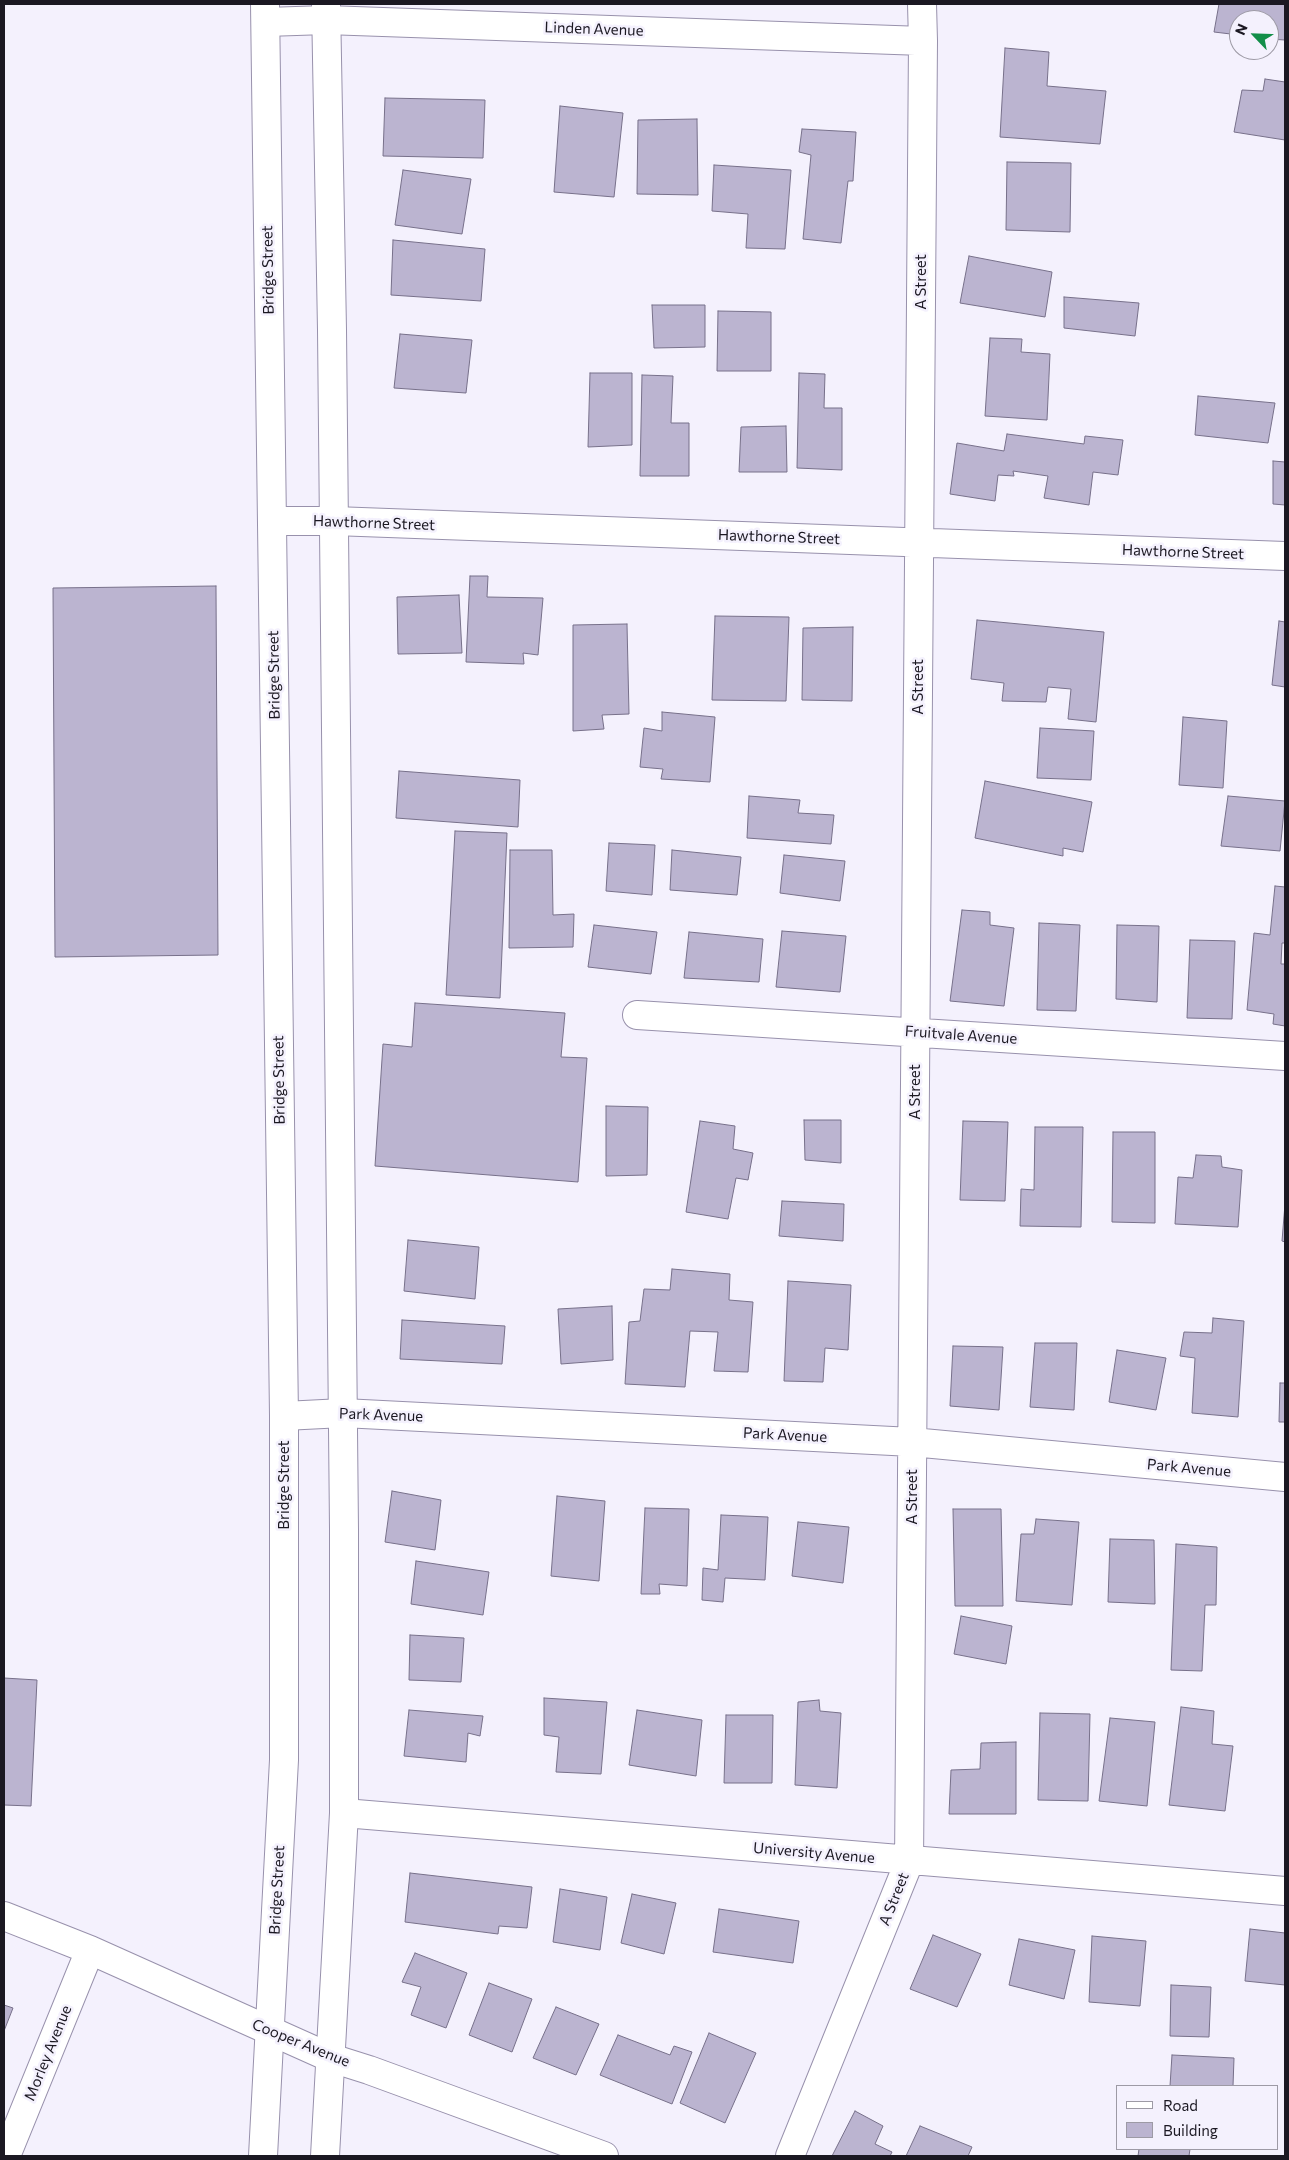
<!DOCTYPE html>
<html>
<head>
<meta charset="utf-8">
<style>
	body { margin:0 }
	#map { position:relative; width:1289px; height:2160px; overflow:hidden; background:#f4f1fd; font-family:Commissioner,sans-serif }
	canvas { display:block }
	.frame { position:absolute; inset:0; border:5px solid #1b1822; pointer-events:none }
	.legend { position:absolute; left:1116px; top:2085px; width:162px; height:65px; box-sizing:border-box; background:#f4f1fd; border:1px solid #9d9aa5; margin:0; padding:6px 9px; list-style:none; font-size:15px; color:#1b1822 }
	.legend li { display:flex; align-items:center; gap:10px; height:25px }
	.legend b { width:25px; border:1px solid #9d9aa5 }
	.north { position:absolute; left:1229px; top:10px; width:50px; height:50px; box-sizing:border-box; background:#f4f1fd; border:1px solid #9d9aa5; border-radius:50%; rotate:294deg; font-size:14px; font-weight:700; line-height:20px; text-align:center; color:#1b1822 }
	.north::after { content:''; display:block; margin:auto; width:18px; height:22px; background:#128e49; clip-path:polygon(50% 0,100% 100%,50% 72%,0 100%) }
</style>
</head>
<body>
<div id="map">
<canvas width="1289" height="2160"></canvas>
<div class="frame"></div>
<ul class="legend">
<li><b style="height:6px;background:#fff"></b>Road</li>
<li><b style="height:14px;background:#bbb4d0"></b>Building</li>
</ul>
<div class="north">N</div>
</div>
<script>
const ctx = document.querySelector('canvas').getContext('2d');
ctx.lineJoin = 'round';
function fillPath(path, color) { ctx.fillStyle = color; ctx.fill(path, 'evenodd'); }
const poly = rows => new Path2D(rows.map(r => 'M' + r).join(''));
function strokePath(path, color, width, dash) { ctx.strokeStyle = color; ctx.lineWidth = width; ctx.lineCap = dash ? 'butt' : 'round'; ctx.setLineDash(dash || []); ctx.stroke(path); }
function write(font, color, halo, rows, align = 'center') {
  ctx.font = font + ' Commissioner,sans-serif'; ctx.lineWidth = 5; ctx.setLineDash([]); ctx.textBaseline = 'middle'; ctx.strokeStyle = halo; ctx.fillStyle = color; for (const [text, x, y, turn = 0] of rows) {
    ctx.save(); ctx.translate(x, y); ctx.rotate((+turn || 0) * Math.PI / 180); ctx.textAlign = isNaN(turn) ? turn : align; if (halo) ctx.strokeText(text, 0, 0); ctx.fillText(text, 0, 0); ctx.restore();
  }
}
const building = poly([
	[1219,4,1285,4,1285,40,1269,39,1269,20,1239,20,1239,35,1214,32,1219,4],
	[1005,48,1049,52,1047,86,1106,91,1100,144,1000,137,1005,48],
	[1265,79,1285,82,1285,140,1234,132,1242,90,1263,91,1265,79],
	[385,98,485,100,483,158,383,156,385,98],
	[560,106,623,113,614,197,554,192,560,106],
	[697,119,698,195,637,194,638,120,697,119],
	[802,129,856,132,853,181,848,181,841,243,803,239,811,155,799,152,802,129],
	[1007,162,1071,163,1070,232,1006,230,1007,162],
	[714,165,791,170,785,249,746,248,748,214,712,211,714,165],
	[403,170,471,179,462,234,395,225,403,170],
	[393,240,485,249,481,301,391,295,393,240],
	[969,256,1052,272,1045,317,960,303,969,256],
	[1064,297,1139,303,1135,336,1064,328,1064,297],
	[652,305,705,305,705,347,654,348,652,305],
	[718,311,771,312,771,371,717,371,718,311],
	[400,334,472,340,466,393,394,388,400,334],
	[990,338,1022,339,1021,352,1050,354,1047,420,985,416,990,338],
	[590,373,632,373,632,445,588,447,590,373],
	[799,373,825,374,824,408,842,408,842,470,797,468,799,373],
	[642,375,673,376,671,423,689,423,689,476,640,476,642,375],
	[1198,396,1275,403,1268,443,1195,435,1198,396],
	[786,426,787,472,739,472,741,427,786,426],
	[1007,434,1084,444,1085,436,1123,440,1118,475,1093,472,1089,505,1044,498,1048,476,1013,471,1014,476,998,475,995,501,950,494,957,443,1004,451,1007,434],
	[1273,461,1285,462,1285,505,1273,504,1273,461],
	[470,576,488,576,487,597,543,598,538,655,523,653,524,664,466,662,470,576],
	[216,586,218,955,55,957,53,588,216,586],
	[459,595,462,653,398,654,397,597,459,595],
	[715,616,789,617,786,701,712,700,715,616],
	[977,620,1104,632,1096,722,1068,719,1071,689,1048,687,1046,702,1002,701,1004,683,971,679,977,620],
	[1279,621,1285,622,1285,687,1272,685,1279,621],
	[627,624,629,714,602,715,604,729,573,731,573,625,627,624],
	[853,627,852,701,802,700,803,628,853,627],
	[662,712,715,717,710,782,661,779,663,769,640,767,644,728,662,731,662,712],
	[1183,717,1227,721,1223,788,1179,785,1183,717],
	[1040,728,1094,731,1091,780,1037,778,1040,728],
	[399,771,520,780,518,827,396,818,399,771],
	[985,781,1092,802,1083,852,1063,848,1063,856,975,838,985,781],
	[749,796,800,800,798,813,834,815,831,844,747,838,749,796],
	[1228,796,1285,801,1280,851,1221,846,1228,796],
	[455,831,507,833,500,998,446,995,455,831],
	[609,843,655,845,652,895,606,891,609,843],
	[510,850,552,850,553,915,574,914,573,947,509,948,510,850],
	[672,850,741,857,737,895,670,890,672,850],
	[784,855,845,861,840,901,780,893,784,855],
	[1275,886,1285,887,1285,943,1282,943,1281,964,1285,964,1285,1026,1273,1024,1274,1014,1247,1010,1254,933,1270,935,1275,886],
	[962,910,990,912,990,925,1014,928,1004,1006,950,1001,962,910],
	[1039,923,1080,925,1076,1011,1037,1010,1039,923],
	[594,925,657,932,651,974,588,967,594,925],
	[1117,925,1159,926,1157,1002,1116,999,1117,925],
	[782,931,846,936,840,992,776,987,782,931],
	[689,932,763,939,759,982,684,978,689,932],
	[1190,940,1235,941,1232,1019,1187,1018,1190,940],
	[415,1003,565,1013,561,1057,587,1058,578,1182,375,1166,383,1044,412,1047,415,1003],
	[606,1106,648,1107,647,1175,606,1176,606,1106],
	[804,1120,841,1120,841,1163,805,1160,804,1120],
	[700,1121,735,1126,733,1149,753,1153,748,1180,736,1178,728,1219,686,1212,700,1121],
	[963,1121,1008,1122,1005,1201,960,1200,963,1121],
	[1035,1127,1083,1127,1081,1227,1020,1226,1021,1189,1034,1190,1035,1127],
	[1113,1132,1155,1132,1155,1223,1112,1222,1113,1132],
	[1196,1155,1221,1156,1222,1167,1242,1170,1238,1227,1175,1224,1178,1177,1193,1178,1196,1155],
	[782,1201,844,1204,843,1241,779,1236,782,1201],
	[1285,1204,1285,1242,1282,1241,1285,1204],
	[408,1240,479,1247,475,1299,404,1291,408,1240],
	[672,1269,730,1274,729,1300,753,1302,748,1372,714,1371,718,1332,690,1331,685,1387,625,1384,629,1322,640,1321,644,1289,670,1290,672,1269],
	[788,1281,851,1285,848,1350,825,1348,823,1382,784,1381,788,1281],
	[612,1306,613,1360,561,1364,558,1309,612,1306],
	[1213,1318,1244,1321,1238,1417,1192,1413,1195,1358,1180,1356,1184,1332,1212,1333,1213,1318],
	[402,1320,505,1326,502,1364,400,1359,402,1320],
	[1035,1343,1077,1343,1074,1410,1030,1407,1035,1343],
	[953,1346,1003,1347,999,1410,950,1406,953,1346],
	[1117,1350,1166,1358,1156,1410,1109,1402,1117,1350],
	[1280,1383,1285,1383,1285,1422,1279,1422,1280,1383],
	[392,1491,441,1500,435,1550,385,1542,392,1491],
	[557,1496,605,1501,599,1581,551,1576,557,1496],
	[645,1508,689,1509,687,1586,659,1584,660,1594,641,1594,645,1508],
	[953,1509,1001,1509,1003,1606,955,1606,953,1509],
	[721,1515,768,1517,765,1580,725,1578,723,1602,702,1600,703,1568,718,1570,721,1515],
	[1036,1519,1079,1522,1072,1605,1016,1601,1021,1534,1034,1534,1036,1519],
	[798,1522,849,1527,843,1583,792,1576,798,1522],
	[1110,1539,1154,1540,1155,1604,1108,1602,1110,1539],
	[1176,1544,1217,1547,1216,1605,1205,1605,1202,1671,1171,1670,1176,1544],
	[416,1561,489,1572,483,1615,411,1604,416,1561],
	[961,1616,1012,1626,1006,1664,954,1654,961,1616],
	[410,1635,464,1638,461,1682,409,1680,410,1635],
	[4,1678,37,1680,31,1806,4,1805,4,1678],
	[544,1698,607,1702,601,1774,556,1772,559,1737,544,1735,544,1698],
	[819,1700,820,1711,841,1713,837,1788,795,1785,798,1702,819,1700],
	[1181,1707,1214,1711,1212,1744,1233,1746,1225,1811,1169,1805,1181,1707],
	[409,1710,483,1716,480,1736,468,1733,466,1762,404,1756,409,1710],
	[637,1710,702,1720,696,1776,629,1765,637,1710],
	[1040,1713,1090,1714,1088,1801,1038,1800,1040,1713],
	[726,1715,773,1715,772,1783,724,1783,726,1715],
	[1110,1718,1155,1722,1147,1806,1099,1801,1110,1718],
	[1016,1742,1016,1814,949,1814,951,1770,980,1769,981,1743,1016,1742],
	[410,1873,532,1887,527,1928,499,1926,498,1934,405,1922,410,1873],
	[560,1889,607,1897,600,1950,553,1942,560,1889],
	[632,1894,676,1903,664,1954,621,1943,632,1894],
	[719,1909,799,1921,793,1963,713,1952,719,1909],
	[1250,1929,1285,1933,1285,1985,1245,1981,1250,1929],
	[933,1935,981,1954,957,2007,910,1989,933,1935],
	[1092,1936,1146,1941,1140,2006,1089,2002,1092,1936],
	[1019,1939,1075,1950,1064,1999,1009,1985,1019,1939],
	[415,1953,467,1973,446,2028,411,2015,421,1987,402,1982,415,1953],
	[489,1983,532,1999,512,2052,469,2035,489,1983],
	[1171,1985,1211,1987,1209,2037,1170,2036,1171,1985],
	[4,2005,13,2008,4,2031,4,2005],
	[556,2007,599,2024,576,2075,533,2058,556,2007],
	[709,2033,756,2053,725,2123,680,2103,709,2033],
	[618,2035,670,2055,674,2046,692,2052,672,2104,600,2075,618,2035],
	[1172,2055,1234,2058,1233,2086,1170,2086,1172,2055],
	[855,2111,883,2126,875,2144,892,2152,890,2156,832,2156,855,2111],
	[920,2126,972,2147,968,2156,906,2156,920,2126],
	[1139,2149,1190,2149,1189,2156,1138,2156,1139,2149]
]);
fillPath(building, '#bbb4d0');
strokePath(building, '#77708a', 1);
const street = poly([
	[266,22,326,20,923,41],
	[272,521,334,521,1285,556],
	[637,1015,1285,1056],
	[284,1416,343,1413,912,1442,1285,1477],
	[344,1813,1285,1891],
	[4,1916,90,1950,331,2058,369,2070,604,2156],
	[6,2156,90,1950],
	[790,2156,909,1862,923,41,922,4]
]);
const secondary = poly([
	[263,2156,284,1760,284,1416,265,4],
	[325,2156,344,1813,344,1529,332,330,326,4]
]);
strokePath(street, '#9891ac', 30);
strokePath(secondary, '#9891ac', 30);
strokePath(street, '#fff', 28);
strokePath(secondary, '#fff', 28);
write('15px', '#1b1822', '#f4f1fd', [
	["Linden Avenue",594,29,2],
	["Bridge Street",268,270,-91],
	["A Street",921,282,-90],
	["Hawthorne Street",374,523,2],
	["Hawthorne Street",779,537,2],
	["Hawthorne Street",1183,552,2],
	["Bridge Street",274,675,-91],
	["A Street",918,687,-90],
	["Fruitvale Avenue",961,1035,4],
	["Bridge Street",279,1080,-91],
	["A Street",915,1092,-90],
	["Park Avenue",381,1415,2],
	["Park Avenue",785,1435,3],
	["Park Avenue",1189,1468,5],
	["Bridge Street",284,1485,-90],
	["A Street",912,1497,-90],
	["University Avenue",814,1853,5],
	["Bridge Street",277,1890,-87],
	["A Street",894,1899,-68],
	["Cooper Avenue",301,2043,22],
	["Morley Avenue",48,2053,-68]
]);
</script>
</body>
</html>
